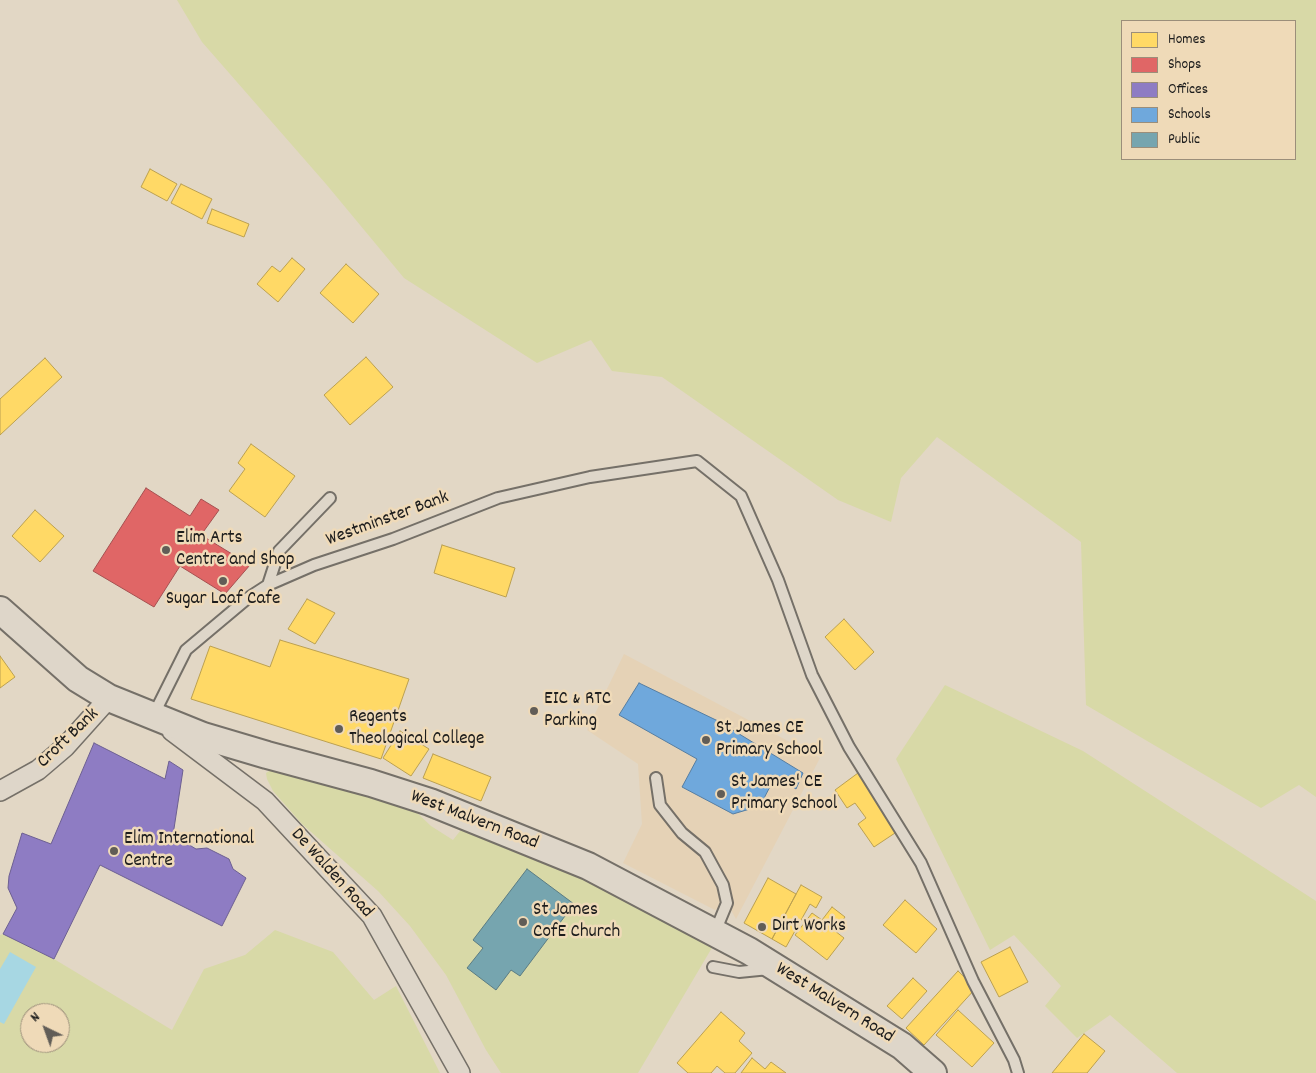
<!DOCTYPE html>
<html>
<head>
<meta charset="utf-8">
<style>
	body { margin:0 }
	#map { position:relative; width:1316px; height:1073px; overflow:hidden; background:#e2d7c5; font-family:Dekko,sans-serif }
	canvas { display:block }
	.legend { position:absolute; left:1121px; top:20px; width:175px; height:140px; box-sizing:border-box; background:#efdab8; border:1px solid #9b8e7a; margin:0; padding:6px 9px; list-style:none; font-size:15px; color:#1c1c1c }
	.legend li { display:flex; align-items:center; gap:10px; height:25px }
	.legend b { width:25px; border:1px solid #9b8e7a }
	.north { position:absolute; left:20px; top:1003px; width:50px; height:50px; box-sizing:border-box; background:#efdab8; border:1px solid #9b8e7a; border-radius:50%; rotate:318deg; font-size:14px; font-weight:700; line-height:20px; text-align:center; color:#1c1c1c }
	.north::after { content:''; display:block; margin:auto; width:18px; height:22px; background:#615d57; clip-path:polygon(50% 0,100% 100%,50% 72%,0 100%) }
</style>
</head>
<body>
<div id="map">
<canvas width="1316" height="1073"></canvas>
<ul class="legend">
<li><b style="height:14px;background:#ffd966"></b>Homes</li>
<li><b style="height:14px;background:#e06666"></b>Shops</li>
<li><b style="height:14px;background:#8e7cc3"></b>Offices</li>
<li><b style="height:14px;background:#6fa8dc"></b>Schools</li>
<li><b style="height:14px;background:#76a5af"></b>Public</li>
</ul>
<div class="north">N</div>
</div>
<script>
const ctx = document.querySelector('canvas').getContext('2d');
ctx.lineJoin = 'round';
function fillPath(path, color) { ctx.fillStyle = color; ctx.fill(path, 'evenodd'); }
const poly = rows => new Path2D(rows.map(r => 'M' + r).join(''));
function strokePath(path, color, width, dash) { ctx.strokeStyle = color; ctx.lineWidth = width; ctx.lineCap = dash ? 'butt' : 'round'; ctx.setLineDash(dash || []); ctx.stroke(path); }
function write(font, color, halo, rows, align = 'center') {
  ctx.font = font + ' Dekko,sans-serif'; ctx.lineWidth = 5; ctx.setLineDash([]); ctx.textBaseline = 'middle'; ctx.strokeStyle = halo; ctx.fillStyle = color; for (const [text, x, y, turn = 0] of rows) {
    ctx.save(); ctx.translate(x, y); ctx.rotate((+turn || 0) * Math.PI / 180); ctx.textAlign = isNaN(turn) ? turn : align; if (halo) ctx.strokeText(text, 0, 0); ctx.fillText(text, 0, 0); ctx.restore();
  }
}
fillPath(poly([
	[624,654,820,758,736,919,727,903,715,910,623,863,642,824,638,764,587,730]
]), '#e5d2b6');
fillPath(poly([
	[177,0,1316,0,1316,797,1299,785,1261,808,1086,705,1081,542,937,437,901,478,891,522,838,500,662,377,612,371,591,340,537,363,404,278,326,184,202,42],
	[1295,21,1295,159,1122,159,1122,21],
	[945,685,1083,751,1316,901,1316,1073,1177,1073,1110,1015,1077,1038,1045,1006,1061,986,1014,935,990,950,896,759],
	[272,769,411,807,431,826,453,840,464,826,551,862,713,946,638,1073,501,1073,486,1050,446,975,410,926,378,891,302,824,273,791,267,779,266,773],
	[275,930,333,952,374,1000,396,986,440,1073,0,1073,0,935,3,934,54,959,172,1030,204,969,245,955],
	[30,1013,60,1013,60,1043,30,1043]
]), '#d8d9a7');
fillPath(poly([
	[10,952,36,967,4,1024,0,1022,0,969]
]), '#a7d7e3');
const homes = poly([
	[150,169,177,184,167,201,141,187,150,169],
	[181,184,212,199,202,219,171,203,181,184],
	[212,209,249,224,244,237,207,223,212,209],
	[292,258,305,269,278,302,257,284,272,266,280,272,292,258],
	[346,264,379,294,353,323,320,293,346,264],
	[366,357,393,387,350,425,324,395,366,357],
	[45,358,62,377,0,435,0,399,45,358],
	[251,444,295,476,265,517,229,491,245,469,238,463,251,444],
	[35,510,64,536,40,562,12,536,35,510],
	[442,545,515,568,506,597,434,573,442,545],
	[307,599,335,613,315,644,288,629,307,599],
	[844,619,874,652,855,670,825,637,844,619],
	[280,640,409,679,381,759,191,699,210,646,270,667,280,640],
	[0,656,15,677,0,688,0,656],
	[400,731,429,749,411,776,383,758,400,731],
	[433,754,491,777,481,801,423,778,433,754],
	[858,773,898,831,874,847,858,824,866,818,855,803,847,808,835,790,858,773],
	[768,878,796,894,772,939,744,923,768,878],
	[801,885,822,897,816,908,810,904,786,947,772,939,801,885],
	[905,900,937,929,916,953,883,925,905,900],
	[832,907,845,917,835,931,844,938,827,960,795,935,812,913,822,920,832,907],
	[1010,947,1028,982,999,997,981,962,1010,947],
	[958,971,976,988,924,1045,906,1028,958,971],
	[913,978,927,991,902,1019,887,1006,913,978],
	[958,1010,994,1043,972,1067,936,1035,958,1010],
	[721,1012,745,1033,739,1041,752,1053,735,1073,725,1073,717,1066,711,1073,688,1073,677,1063,721,1012],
	[1084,1034,1105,1051,1087,1073,1052,1073,1084,1034],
	[752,1058,765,1069,771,1062,786,1073,741,1073,752,1058]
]);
fillPath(homes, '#ffd966');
strokePath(homes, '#bba050', 1);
const shops = poly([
	[146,488,190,516,201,499,219,510,201,535,250,565,225,594,180,566,154,607,93,571,146,488]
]);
fillPath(shops, '#e06666');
strokePath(shops, '#a55050', 1);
const offices = poly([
	[94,743,165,779,169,761,183,770,173,835,196,849,207,848,229,859,233,869,246,878,222,926,100,865,54,959,3,934,17,908,8,888,9,876,22,833,51,844,94,743]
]);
fillPath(offices, '#8e7cc3');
strokePath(offices, '#6c5f91', 1);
const schools = poly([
	[639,683,718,721,803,773,796,789,776,775,760,806,733,814,682,787,697,759,619,715,639,683]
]);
fillPath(schools, '#6fa8dc');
strokePath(schools, '#567ea2', 1);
const public = poly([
	[527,869,574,904,520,976,511,970,496,990,467,968,483,948,473,940,527,869]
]);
fillPath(public, '#76a5af');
strokePath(public, '#5b7c83', 1);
const service = poly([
	[268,585,279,551,330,498],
	[153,716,186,650,248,598,268,585,314,565,393,539,498,498,590,477,697,461,741,496,778,580,812,675,849,747,921,863,973,981,1014,1060,1018,1073],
	[656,778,660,805,682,833,705,852,723,885,727,903,715,932],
	[713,967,739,972,769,969]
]);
const minor = poly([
	[172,731,265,801,372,916,460,1073],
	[0,791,38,770,65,747,109,698]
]);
const secondary = poly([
	[0,610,78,679,109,698,203,736,267,755,371,783,430,802,588,866,749,951,902,1046,933,1073]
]);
strokePath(service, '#757068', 14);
strokePath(minor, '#757068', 22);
strokePath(secondary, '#757068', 30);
strokePath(service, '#ded6c9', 10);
strokePath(minor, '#ded6c9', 19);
strokePath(secondary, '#ded6c9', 26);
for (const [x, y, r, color] of [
	[166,550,5,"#615d57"],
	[223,581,5,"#615d57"],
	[534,711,5,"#615d57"],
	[339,729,5,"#615d57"],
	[706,740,5,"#615d57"],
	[721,794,5,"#615d57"],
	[114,851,5,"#615d57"],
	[523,922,5,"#615d57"],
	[762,927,5,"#615d57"]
]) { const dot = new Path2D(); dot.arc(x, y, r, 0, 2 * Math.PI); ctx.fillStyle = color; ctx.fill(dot); strokePath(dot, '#efdab8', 2); }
write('19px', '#1c1c1c', '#efdab8', [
	["Westminster Bank",388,520,-20],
	["Croft Bank",69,739,-44],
	["West Malvern Road",474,821,21],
	["De Walden Road",331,874,48],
	["West Malvern Road",834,1004,32]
]);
write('19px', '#1c1c1c', '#efdab8', [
	["Elim Arts",176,539],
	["Centre and Shop",176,561],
	["Sugar Loaf Cafe",223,600,"center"],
	["EIC & RTC",544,700],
	["Parking",544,722],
	["Regents",349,718],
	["Theological College",349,740],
	["St James CE",716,729],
	["Primary School",716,751],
	["St James' CE",731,783],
	["Primary School",731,805],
	["Elim International",124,840],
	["Centre",124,862],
	["St James",533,911],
	["CofE Church",533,933],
	["Dirt Works",772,927]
], 'left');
</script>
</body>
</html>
